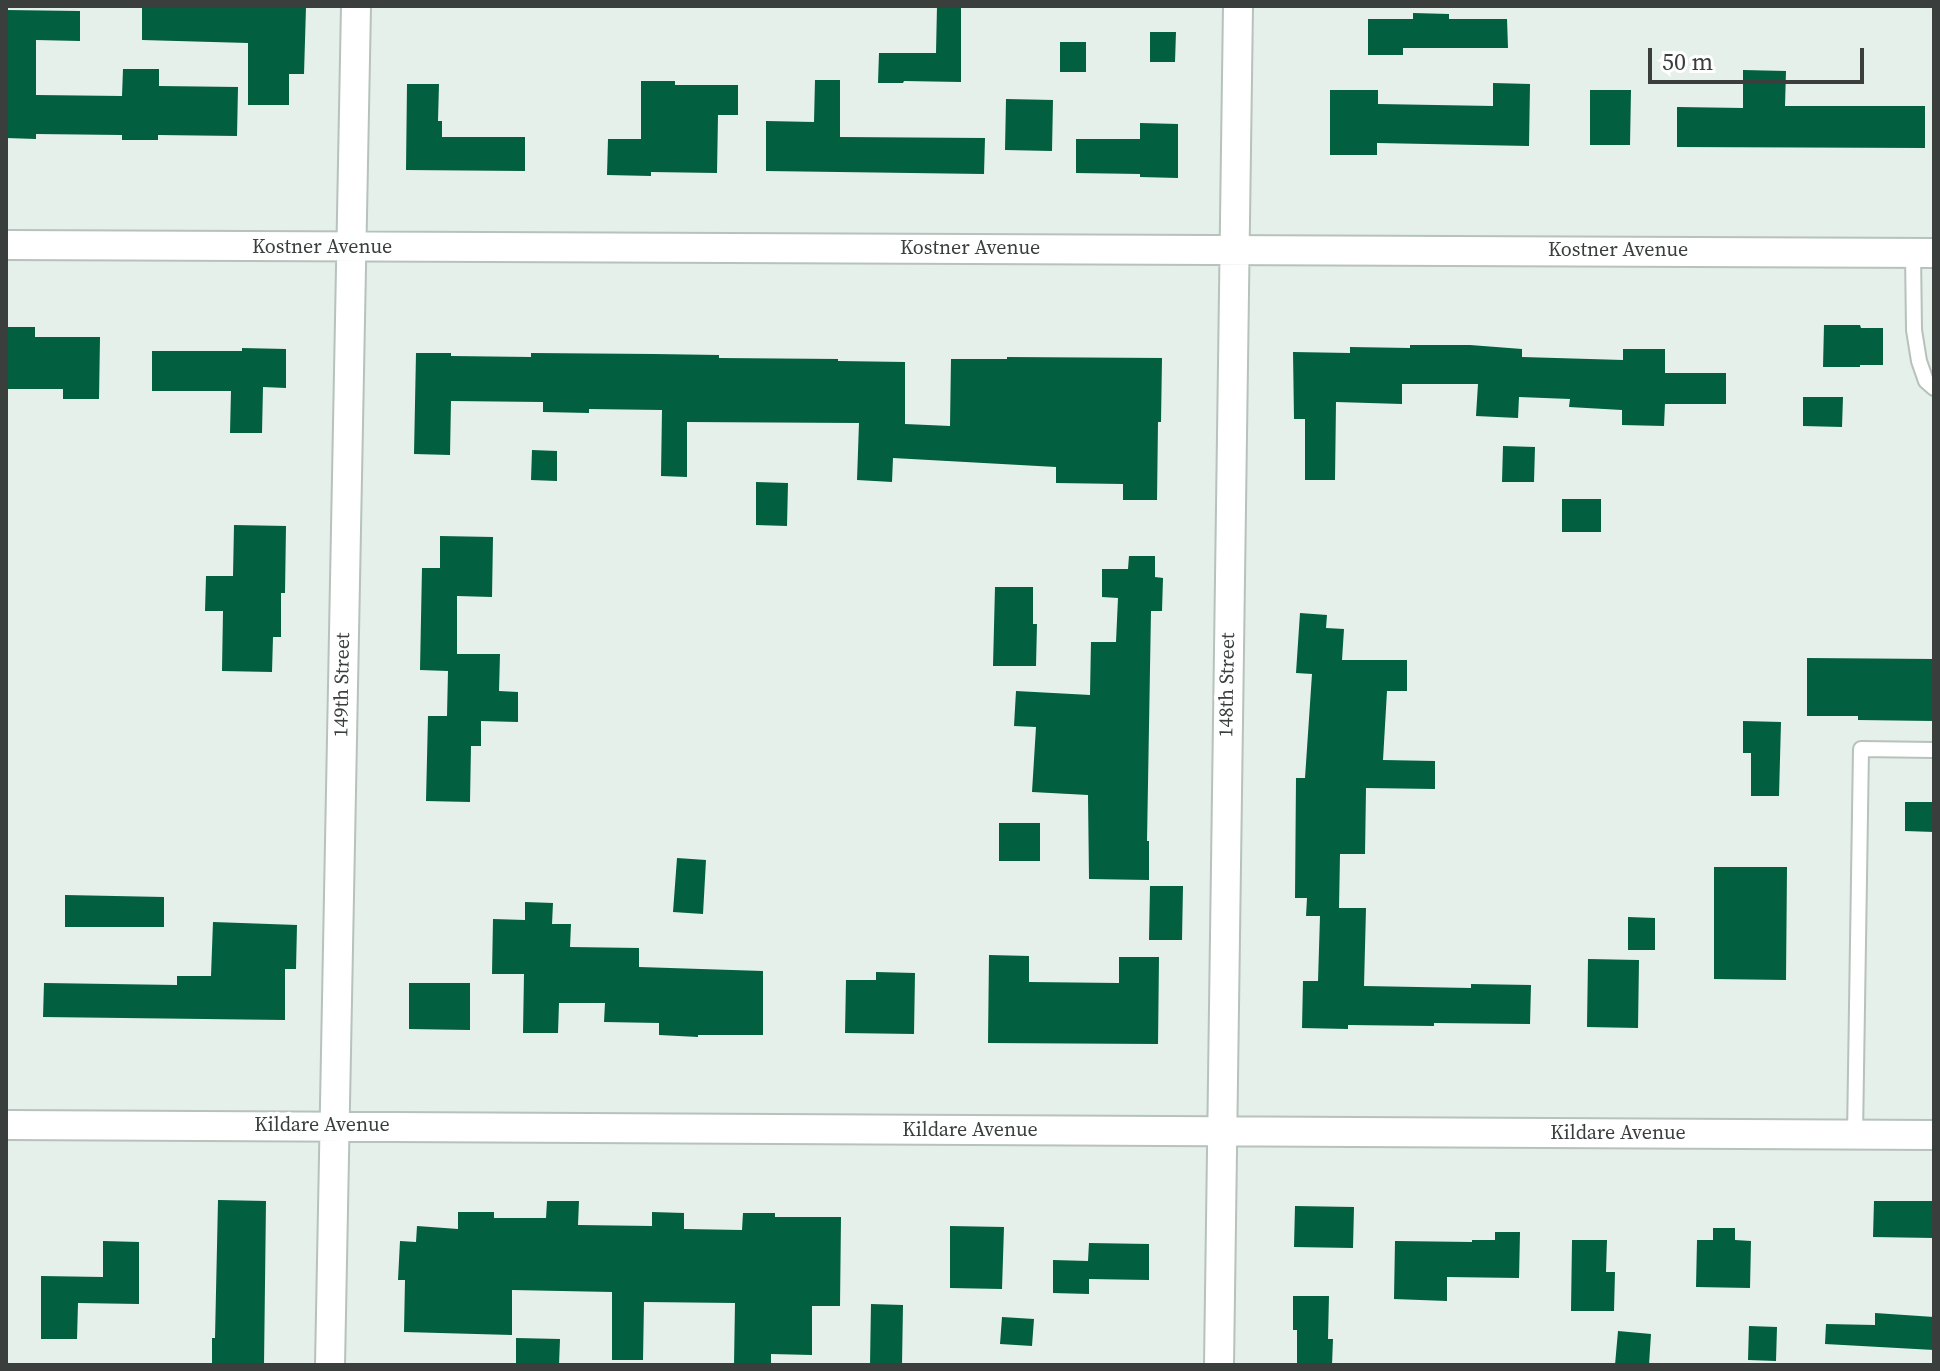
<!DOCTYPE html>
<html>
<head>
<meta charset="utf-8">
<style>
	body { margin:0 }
	#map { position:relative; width:1940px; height:1371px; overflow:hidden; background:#e4f0e9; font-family:"Source Serif 4",serif }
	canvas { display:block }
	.frame { position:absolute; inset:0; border:8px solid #3a3e3c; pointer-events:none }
	.scale { position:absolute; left:1648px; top:48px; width:216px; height:36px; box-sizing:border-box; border:4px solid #3a3e3c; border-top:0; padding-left:10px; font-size:24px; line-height:28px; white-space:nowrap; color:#3a3e3c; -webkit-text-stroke:6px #fff; paint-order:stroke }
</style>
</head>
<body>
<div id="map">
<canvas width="1940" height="1371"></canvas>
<div class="frame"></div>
<div class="scale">50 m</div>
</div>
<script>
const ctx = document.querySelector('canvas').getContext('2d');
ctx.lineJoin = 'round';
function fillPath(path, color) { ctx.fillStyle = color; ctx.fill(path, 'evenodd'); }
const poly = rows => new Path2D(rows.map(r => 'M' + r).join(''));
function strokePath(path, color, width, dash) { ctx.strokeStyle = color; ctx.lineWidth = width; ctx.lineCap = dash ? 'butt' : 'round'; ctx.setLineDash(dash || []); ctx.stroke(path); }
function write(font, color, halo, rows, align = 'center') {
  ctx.font = font + ' "Source Serif 4",serif'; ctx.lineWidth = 8; ctx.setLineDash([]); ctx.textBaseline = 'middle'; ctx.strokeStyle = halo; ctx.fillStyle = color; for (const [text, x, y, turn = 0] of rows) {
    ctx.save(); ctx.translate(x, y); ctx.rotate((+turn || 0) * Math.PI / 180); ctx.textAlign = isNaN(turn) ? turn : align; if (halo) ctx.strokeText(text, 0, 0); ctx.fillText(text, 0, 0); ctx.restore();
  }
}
fillPath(poly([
	[142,6,306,7,304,74,289,74,289,105,248,105,248,43,142,40],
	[937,6,961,6,961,82,904,81,903,83,878,83,879,53,936,53],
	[6,10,80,11,80,41,36,40,36,95,122,96,123,69,159,69,159,86,238,87,237,136,158,135,158,140,122,140,122,135,36,134,36,139,6,138],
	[1413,13,1449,14,1449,19,1507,19,1508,48,1403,48,1403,55,1368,55,1368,19,1413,19],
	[1150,32,1176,32,1175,62,1150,62],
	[1060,42,1086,42,1086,72,1060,72],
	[1743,70,1786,71,1785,106,1925,106,1925,148,1677,147,1677,107,1743,108],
	[815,80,840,80,840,137,985,138,984,174,766,171,766,121,814,122],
	[641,81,675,81,675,85,738,85,738,115,718,115,717,173,651,172,651,176,607,175,608,139,641,139],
	[1493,83,1530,84,1529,146,1377,143,1377,155,1330,155,1330,90,1378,90,1378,104,1493,106],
	[407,84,439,84,438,121,442,121,442,137,525,137,525,171,406,170],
	[1590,90,1631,90,1630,145,1590,145],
	[1006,99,1053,100,1052,151,1005,150],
	[1140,123,1178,124,1178,178,1140,177,1140,174,1076,173,1076,139,1140,139],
	[1824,325,1860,325,1861,328,1883,328,1883,365,1860,365,1860,367,1823,367],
	[6,327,35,327,35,337,100,337,99,399,63,399,63,389,6,389],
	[1410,345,1470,345,1522,349,1522,357,1623,360,1623,349,1665,349,1665,373,1726,373,1726,404,1665,404,1664,426,1622,425,1622,410,1569,407,1570,399,1519,397,1518,418,1476,416,1478,384,1402,384,1402,404,1336,402,1335,480,1305,480,1305,419,1294,419,1293,352,1350,353,1350,347,1410,348],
	[242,348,286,349,286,388,263,387,262,433,230,433,231,391,152,391,152,351,242,351],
	[416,353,451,353,451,356,531,357,531,353,654,354,719,355,719,358,838,359,838,361,905,362,905,424,950,426,951,359,1007,359,1007,357,1162,358,1161,422,1158,422,1157,500,1123,500,1123,484,1056,483,1056,467,893,458,892,482,857,480,859,423,687,422,687,477,661,476,662,410,589,409,589,413,543,412,543,402,451,401,450,455,414,454],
	[1803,397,1843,397,1842,427,1803,426],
	[1503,446,1535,447,1534,482,1502,482],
	[532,450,557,451,557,481,531,480],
	[756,482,788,483,787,526,756,525],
	[1562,499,1601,499,1601,532,1562,532],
	[234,525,286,526,285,593,281,593,281,637,273,637,272,672,222,671,223,611,205,611,206,576,233,576],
	[440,536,493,537,492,597,457,596,457,654,500,654,499,691,518,692,518,722,481,721,481,746,471,746,470,802,426,801,428,716,447,716,448,671,420,670,422,568,440,568],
	[1129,556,1155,556,1155,577,1163,578,1162,611,1151,611,1147,841,1149,841,1149,880,1089,879,1088,795,1032,792,1036,727,1014,726,1016,691,1090,695,1091,642,1116,642,1118,598,1102,597,1102,569,1128,569],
	[995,587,1033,587,1033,624,1037,624,1036,666,993,666],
	[1300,613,1327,615,1326,628,1344,629,1342,660,1407,660,1407,691,1387,691,1383,760,1435,761,1435,789,1366,788,1365,854,1340,854,1339,908,1366,908,1364,986,1471,988,1471,984,1531,985,1530,1024,1434,1023,1434,1026,1348,1025,1348,1029,1302,1028,1303,981,1318,981,1320,916,1306,916,1307,898,1295,898,1296,778,1305,778,1312,674,1296,673],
	[1807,658,1934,659,1934,721,1858,720,1858,716,1807,716],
	[1743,721,1781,722,1779,796,1751,796,1751,753,1743,753],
	[1905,802,1934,802,1934,832,1905,831],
	[999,823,1040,823,1040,861,999,861],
	[677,858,706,860,703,914,673,912],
	[1714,867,1787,867,1786,980,1714,979],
	[1150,886,1183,886,1182,940,1149,940],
	[65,895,164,897,164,927,65,927],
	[525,902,553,903,552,924,571,924,570,947,639,948,639,967,763,971,763,1035,698,1035,698,1037,659,1035,659,1023,604,1022,605,1003,559,1003,558,1033,523,1033,524,974,492,974,493,919,525,920],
	[1628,917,1655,918,1655,950,1628,950],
	[213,922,297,925,296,969,285,969,285,1020,43,1017,44,983,177,985,177,976,211,976],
	[989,955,1029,956,1029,982,1119,983,1119,957,1159,957,1158,1044,988,1043],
	[1588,959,1639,960,1638,1028,1587,1027],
	[876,972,915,973,914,1034,845,1033,846,980,876,980],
	[409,983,470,983,470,1030,409,1029],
	[218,1200,266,1201,264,1365,212,1365,212,1338,215,1338],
	[547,1201,579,1201,578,1225,652,1226,652,1212,684,1213,684,1229,742,1230,743,1213,775,1213,775,1217,841,1217,840,1306,812,1306,812,1355,771,1354,771,1365,734,1365,735,1303,644,1302,643,1360,612,1360,612,1292,512,1290,512,1335,404,1332,405,1280,398,1280,400,1241,416,1242,417,1226,458,1229,458,1212,494,1212,494,1218,546,1218],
	[1874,1201,1934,1201,1934,1238,1873,1237],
	[1295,1206,1354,1207,1353,1248,1294,1247],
	[950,1226,1004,1227,1002,1289,950,1288],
	[1713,1228,1735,1228,1735,1240,1751,1241,1750,1288,1696,1287,1697,1240,1713,1240],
	[1495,1232,1520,1232,1519,1278,1447,1277,1447,1301,1394,1299,1395,1241,1472,1242,1472,1240,1495,1240],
	[1572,1240,1607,1240,1606,1272,1615,1272,1614,1311,1571,1311],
	[103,1241,139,1242,139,1304,78,1303,77,1339,41,1339,41,1276,103,1277],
	[1089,1243,1149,1244,1149,1280,1089,1279,1089,1294,1053,1293,1053,1260,1088,1261],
	[1293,1296,1329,1296,1328,1339,1333,1339,1332,1365,1297,1365,1297,1330,1293,1330],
	[871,1304,903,1305,902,1365,870,1365],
	[1875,1313,1934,1317,1934,1350,1825,1344,1826,1324,1875,1325],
	[1002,1317,1034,1319,1032,1346,1000,1344],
	[1749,1326,1777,1327,1776,1361,1748,1360],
	[1618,1331,1651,1334,1649,1365,1615,1365],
	[516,1338,560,1339,559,1365,516,1365]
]), '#025f3f');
const lane = poly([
	[1913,253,1914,330,1919,361,1926,381,1934,388],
	[1855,1135,1861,749,1934,750]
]);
const street = poly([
	[6,245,1934,253],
	[6,1125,1934,1135],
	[330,1365,356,6],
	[1219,1365,1238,6]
]);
strokePath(lane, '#b6c2bb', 18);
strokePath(street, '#b6c2bb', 32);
strokePath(lane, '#fff', 14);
strokePath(street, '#fff', 28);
write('20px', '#3a3e3c', '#fff', [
	["Kostner Avenue",322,248],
	["Kostner Avenue",970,249],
	["Kostner Avenue",1618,251],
	["149th Street",343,685,-89],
	["148th Street",1228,685,-89],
	["Kildare Avenue",322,1126],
	["Kildare Avenue",970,1131],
	["Kildare Avenue",1618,1134]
]);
</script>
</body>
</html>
